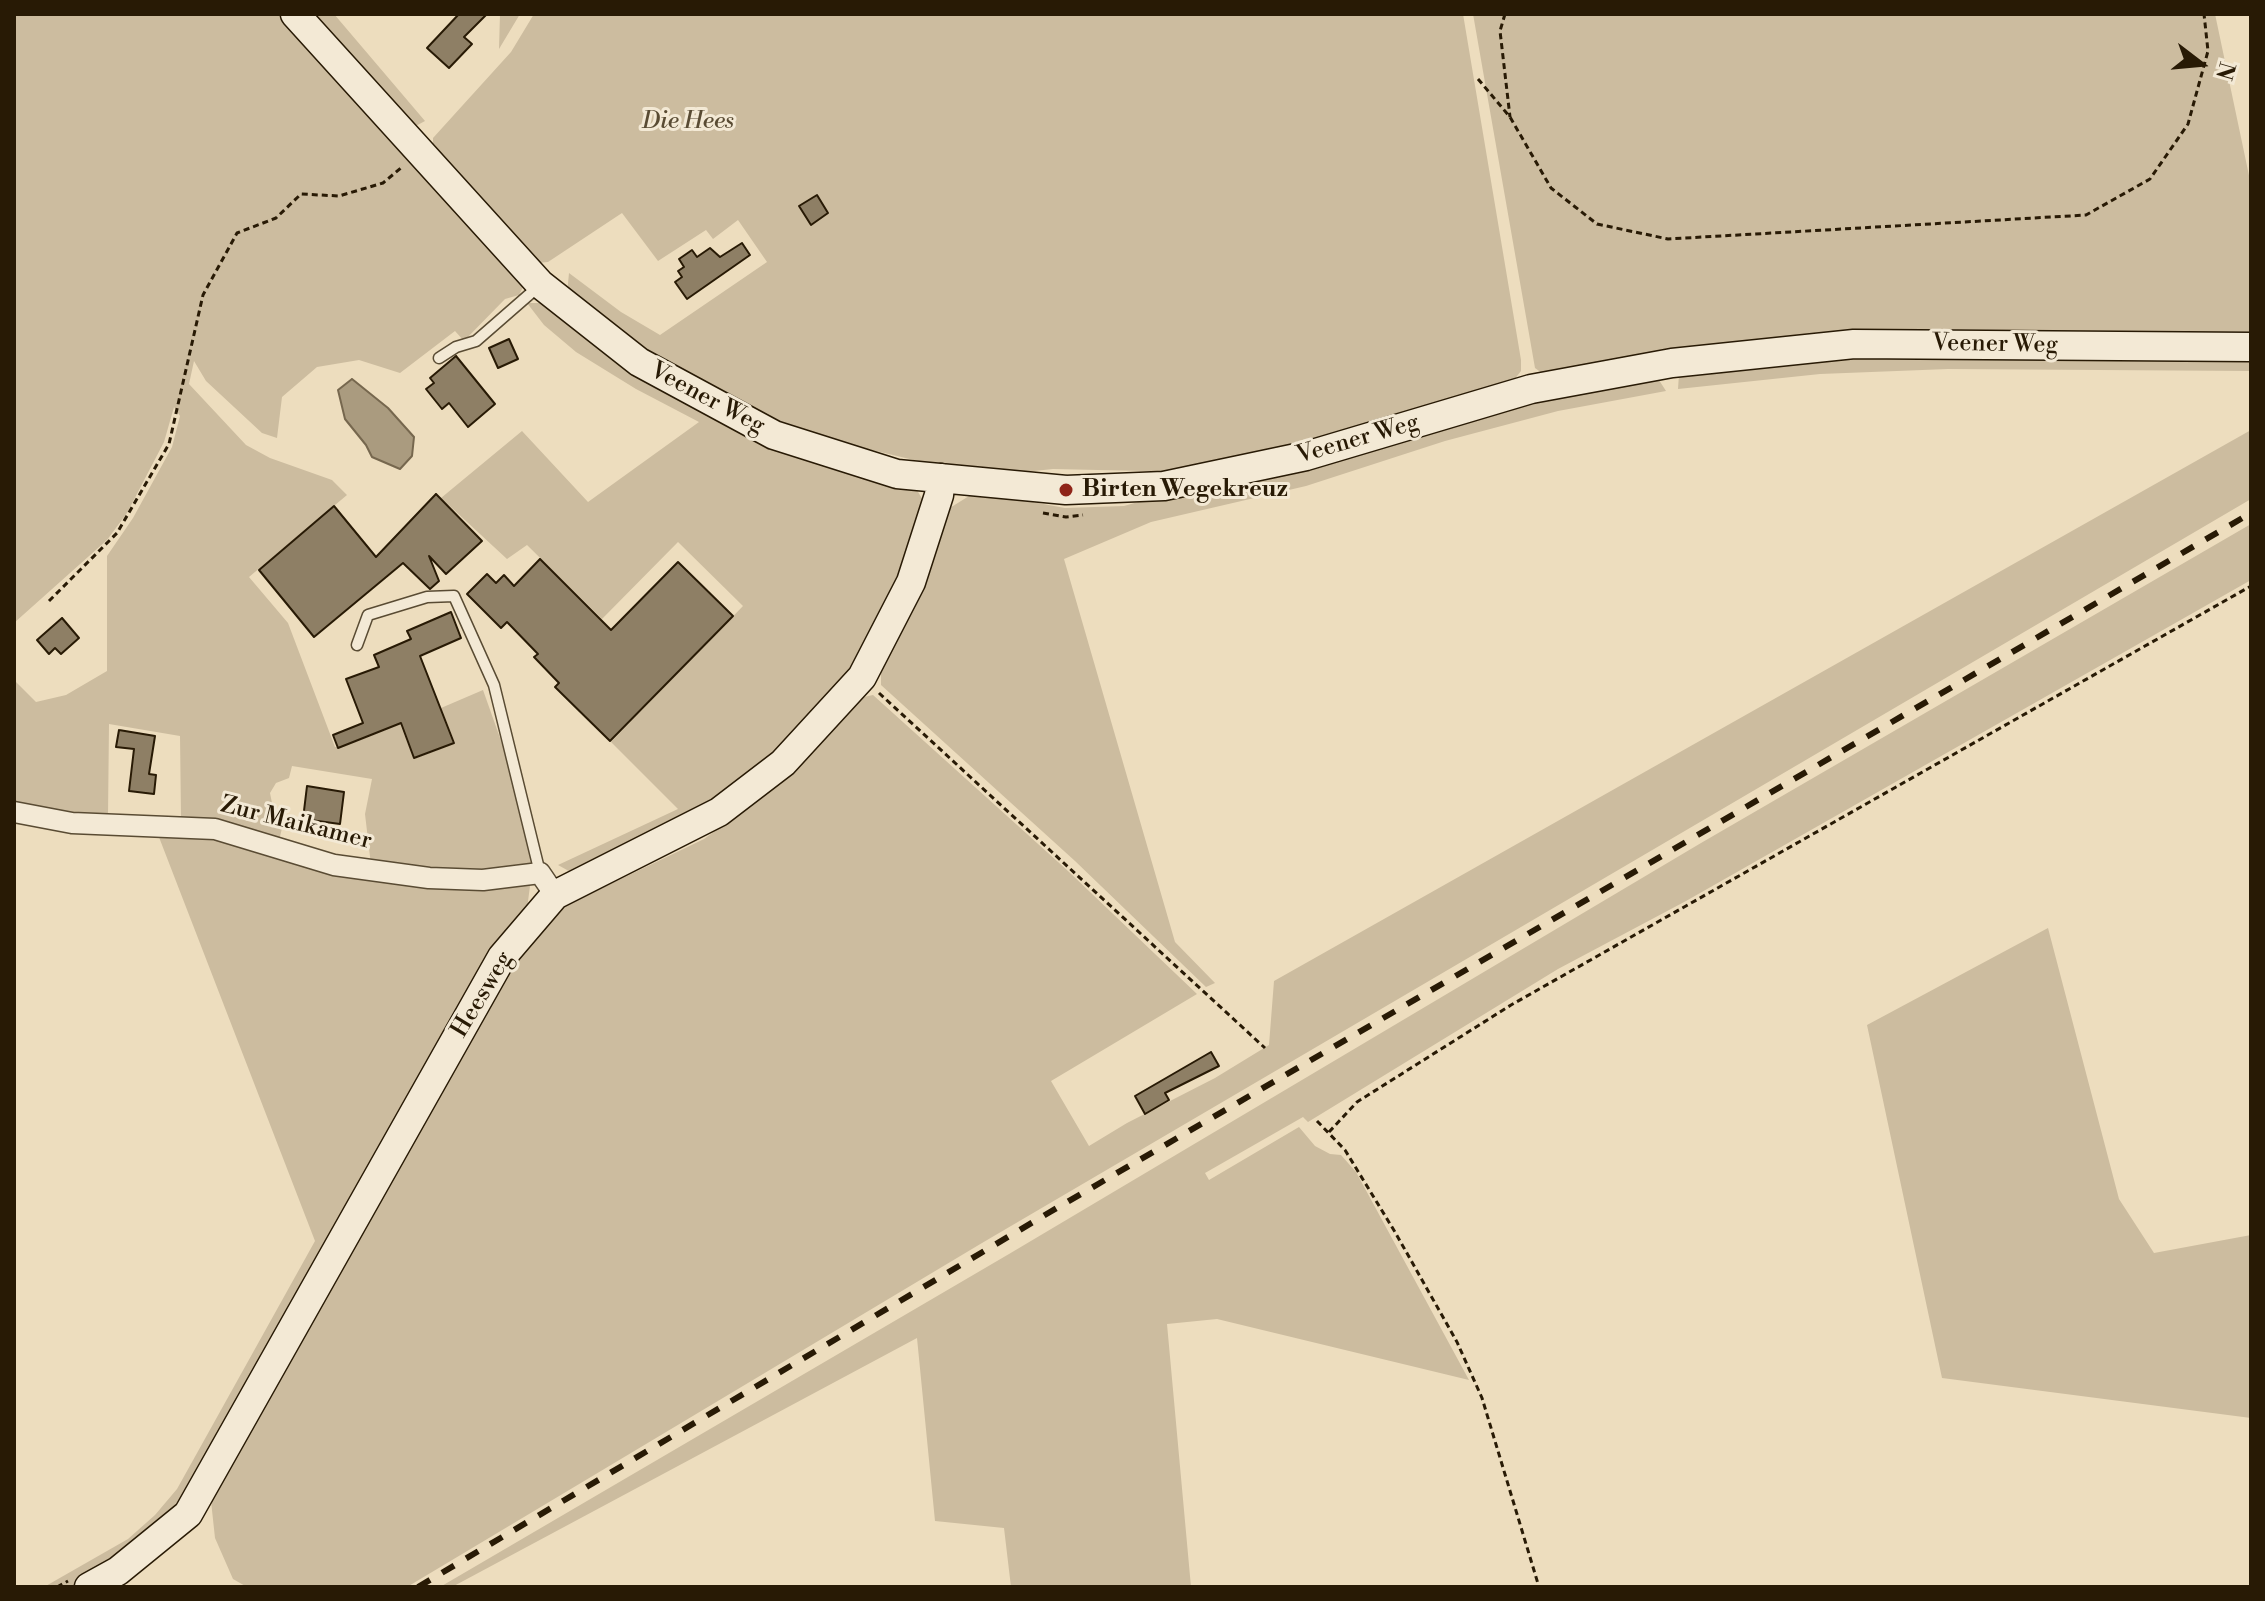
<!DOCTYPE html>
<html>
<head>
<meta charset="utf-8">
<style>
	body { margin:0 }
	#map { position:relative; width:2265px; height:1601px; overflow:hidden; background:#edddbe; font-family:"Libre Bodoni",serif }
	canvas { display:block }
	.frame { position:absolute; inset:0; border:16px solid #281a05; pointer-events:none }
	.north { position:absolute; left:2161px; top:24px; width:80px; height:80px; -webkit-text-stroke:6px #f3e9d5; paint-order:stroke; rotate:106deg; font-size:22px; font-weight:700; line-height:32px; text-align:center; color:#281a05 }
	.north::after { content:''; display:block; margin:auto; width:28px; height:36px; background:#281a05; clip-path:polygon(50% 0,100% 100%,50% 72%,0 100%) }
</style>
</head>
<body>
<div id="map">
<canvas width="2265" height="1601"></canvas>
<div class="frame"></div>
<div class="north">N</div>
</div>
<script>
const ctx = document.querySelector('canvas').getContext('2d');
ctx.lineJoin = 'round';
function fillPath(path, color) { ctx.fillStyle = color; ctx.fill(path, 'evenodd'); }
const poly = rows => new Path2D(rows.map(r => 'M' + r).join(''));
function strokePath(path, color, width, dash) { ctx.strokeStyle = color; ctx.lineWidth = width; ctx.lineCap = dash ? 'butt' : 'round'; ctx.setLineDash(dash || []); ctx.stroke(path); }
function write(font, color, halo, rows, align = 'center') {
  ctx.font = font + ' "Libre Bodoni",serif'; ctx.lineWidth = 6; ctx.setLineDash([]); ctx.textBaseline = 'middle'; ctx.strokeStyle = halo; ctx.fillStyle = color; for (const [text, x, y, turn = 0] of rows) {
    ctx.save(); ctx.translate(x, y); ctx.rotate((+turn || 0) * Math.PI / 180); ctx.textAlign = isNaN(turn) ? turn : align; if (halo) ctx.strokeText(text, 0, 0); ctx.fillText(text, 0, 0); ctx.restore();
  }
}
fillPath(poly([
	[14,14,282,14,525,283,519,295,505,299,464,341,455,331,400,373,359,360,317,367,282,397,277,438,262,433,206,381,194,361,189,384,246,445,270,458,332,480,347,495,249,577,288,623,335,747,342,747,400,724,414,759,455,743,441,708,483,690,505,752,533,868,484,873,371,865,365,814,372,779,292,766,289,778,276,783,270,793,273,808,285,815,279,841,216,820,181,817,180,736,109,724,108,815,76,817,14,807,14,680,36,702,66,695,107,671,107,556,133,518,172,447,180,416,174,407,164,442,127,513,107,540,14,623],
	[310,14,334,14,425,121,412,128],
	[500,14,520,14,499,49],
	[534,14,1463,14,1521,360,1521,371,1510,385,1301,446,1188,472,1053,469,996,475,935,465,838,442,757,415,664,363,567,294,569,273,621,312,660,335,767,262,738,220,713,239,706,230,658,261,622,213,548,262,537,263,433,155,433,138,511,52],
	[1473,14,2215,14,2251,185,2251,336,1846,335,1546,376,1535,368],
	[527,303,545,303,612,355,914,485,924,502,918,538,840,690,738,790,576,875,558,865,678,809,611,742,743,606,678,542,602,619,527,545,507,559,441,498,522,431,588,502,699,422,636,389,576,352,544,325],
	[2251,357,2251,371,1948,369,1820,374,1678,389,1679,374,1851,358],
	[1657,377,1666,391,1558,411,1445,441,1306,486,1151,522,1064,559,1175,942,1215,983,1206,987,1075,861,881,685,881,669,945,511,969,496,994,495,1065,508,1124,506,1163,495,1204,491,1239,485,1539,400],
	[2251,430,2251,499,982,1243,407,1587,247,1587,233,1579,215,1538,211,1501,490,994,556,907,569,904,704,839,740,813,855,699,873,695,1068,871,1197,994,1051,1081,1089,1146,1127,1123,1215,1078,1269,1045,1274,981],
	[2251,524,2251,580,1686,901,1558,969,1308,1122,1303,1117,1205,1173,1209,1180,1299,1127,1315,1146,1330,1154,1341,1155,1356,1172,1469,1380,1217,1319,1167,1324,1191,1587,1011,1587,1004,1528,935,1521,917,1338,452,1587,440,1587,1009,1254,1701,843],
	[157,832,183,833,517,881,530,886,527,909,183,1504,105,1568,71,1587,44,1587,128,1539,155,1515,177,1489,315,1241],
	[2048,928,2119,1199,2154,1253,2251,1235,2251,1418,1942,1378,1867,1025]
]), '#ccbc9f');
const water = poly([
	[352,379,388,408,414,437,412,456,400,469,372,457,366,445,345,419,338,390,352,379]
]);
fillPath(water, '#aa9b7f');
strokePath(water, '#76674e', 2);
const building = poly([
	[459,14,487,14,464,37,472,44,449,68,427,48,459,14],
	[817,195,828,213,811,225,799,206,817,195],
	[742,243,750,255,687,299,675,282,682,277,678,271,684,267,679,259,692,250,697,257,710,248,720,257,742,243],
	[509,339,518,359,498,368,489,348,509,339],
	[456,356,495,404,468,427,449,403,442,409,426,389,434,383,430,378,456,356],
	[436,494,482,541,446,574,429,556,439,581,430,589,403,563,314,637,259,570,334,506,376,557,436,494],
	[540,559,611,630,678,562,733,616,610,741,555,687,559,683,534,657,538,654,507,622,501,628,467,594,487,574,496,583,504,575,514,586,540,559],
	[451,612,461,638,420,656,454,743,414,758,401,723,338,748,333,735,363,723,346,679,379,667,374,655,411,639,407,631,451,612],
	[62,618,79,638,61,654,55,648,49,654,37,640,62,618],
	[119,730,155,736,149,774,156,775,154,794,129,791,134,749,116,747,119,730],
	[307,786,344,792,340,824,303,819,307,786],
	[1211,1052,1219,1066,1165,1093,1169,1100,1145,1114,1135,1096,1211,1052]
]);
fillPath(building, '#8e7f65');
strokePath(building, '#281a05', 2);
const lane = poly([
	[439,358,456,347,476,341,539,286],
	[357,645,368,615,427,597,454,596,494,685,540,873]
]);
const street = poly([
	[14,812,72,823,215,829,334,865,429,878,483,880,540,873,555,895]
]);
const secondary = poly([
	[295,14,540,284,639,362,774,435,897,474,1066,490,1164,486,1306,456,1531,389,1672,363,1854,344,2251,347],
	[89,1587,118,1571,188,1514,502,957,555,895,719,812,783,763,862,677,911,582,939,495,941,478]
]);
strokePath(lane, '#594b33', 13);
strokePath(street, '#594b33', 23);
strokePath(secondary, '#281a05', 31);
strokePath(poly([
	[1505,14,1500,31,1510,117],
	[1478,79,1510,117,1551,188,1597,224,1668,239,2086,215,2150,179,2188,124,2208,51,2204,14],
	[1043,513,1066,517,1083,515],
	[49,601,117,533,169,444,203,295,237,233,276,218,301,194,339,196,383,183,402,167],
	[879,693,1265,1048],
	[1317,1121,1345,1150,1395,1232,1457,1342,1482,1398,1539,1587],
	[1329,1132,1357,1102,1511,1005,2251,586],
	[57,1587,68,1581]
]), '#281a05', 3, [6, 4]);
strokePath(lane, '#f3e9d5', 10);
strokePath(street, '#f3e9d5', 20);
strokePath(secondary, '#f3e9d5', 28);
strokePath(poly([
	[418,1587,1050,1212,2251,513]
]), '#281a05', 6, [14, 14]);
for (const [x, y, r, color] of [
	[1066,490,8,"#8f2418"]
]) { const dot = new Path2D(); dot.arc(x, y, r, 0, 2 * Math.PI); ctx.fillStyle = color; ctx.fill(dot); strokePath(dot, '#f3e9d5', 3); }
write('italic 24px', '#594b33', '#f3e9d5', [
	["Die Hees",688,122]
]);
write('24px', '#281a05', '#f3e9d5', [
	["Veener Weg",1995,345,1],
	["Veener Weg",707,399,28],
	["Veener Weg",1358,440,-16],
	["Zur Maikamer",296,824,14],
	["Heesweg",483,995,-59]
]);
write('bold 24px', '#281a05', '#f3e9d5', [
	["Birten Wegekreuz",1082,490]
], 'left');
</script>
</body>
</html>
